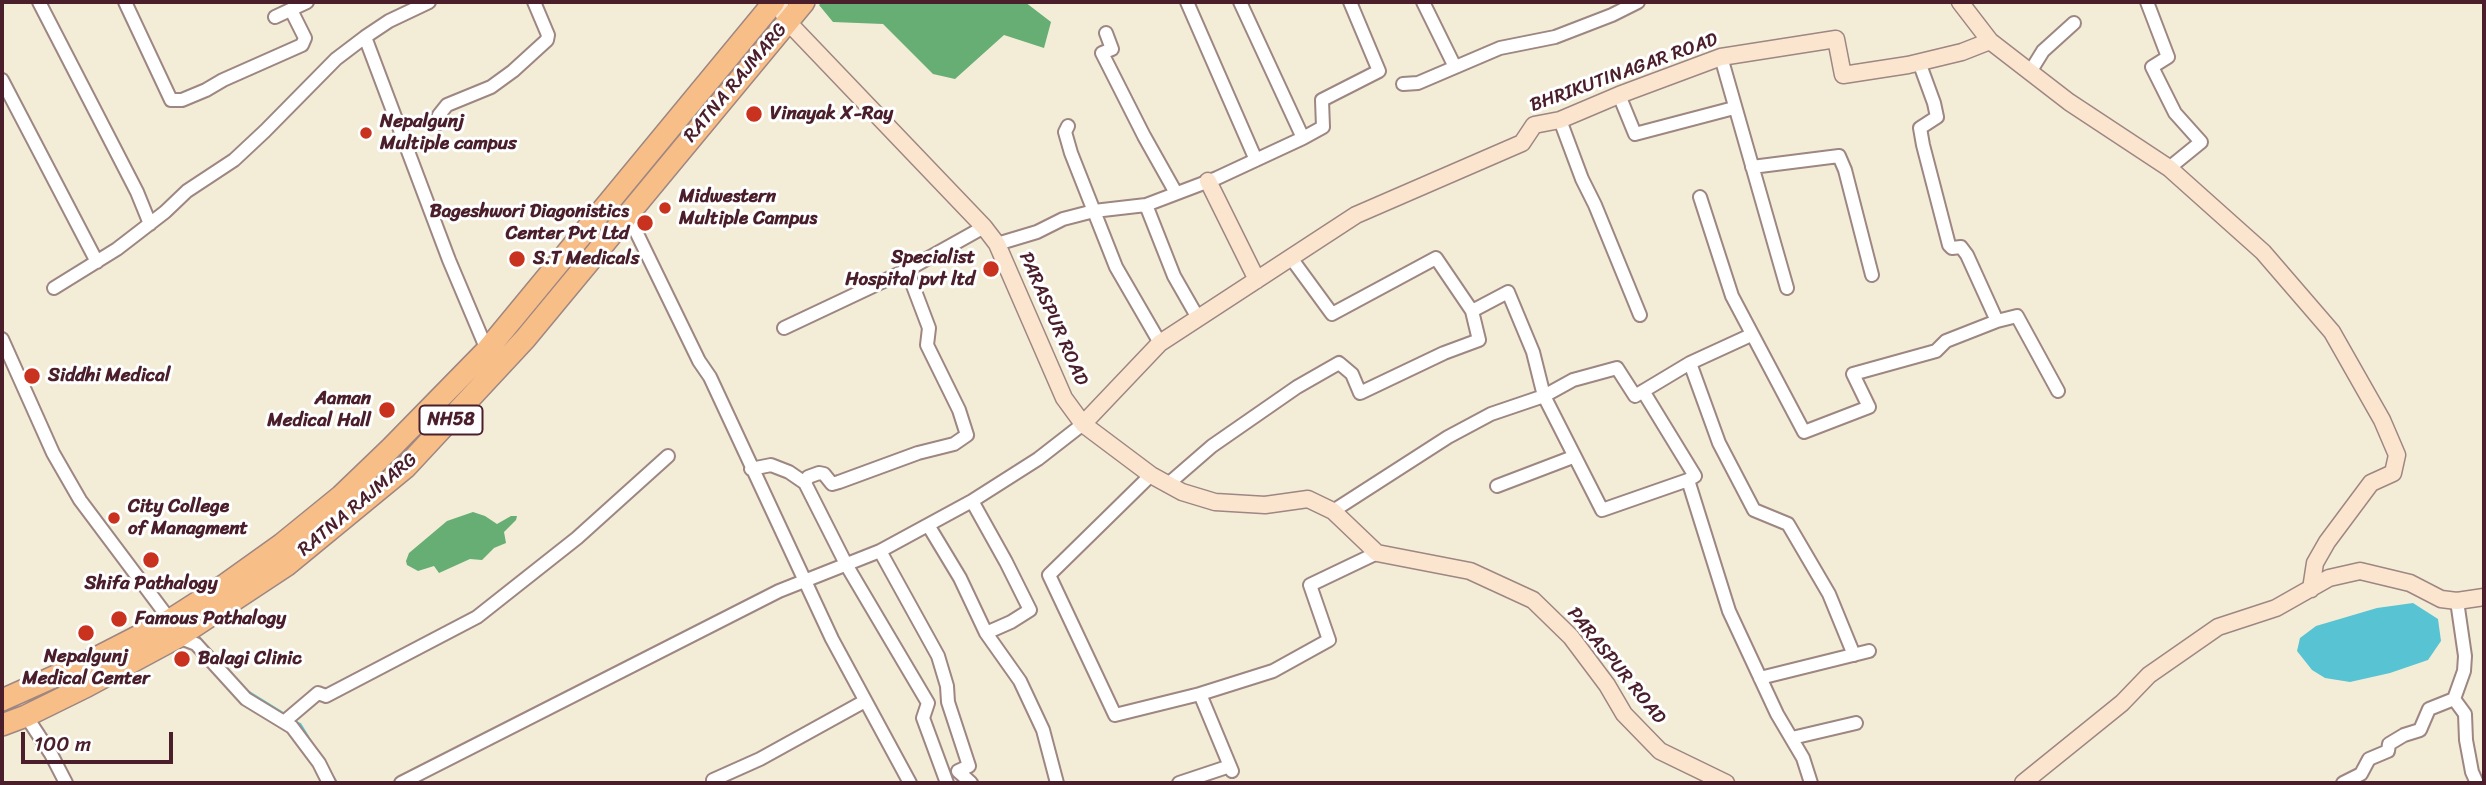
<!DOCTYPE html>
<html>
<head>
<meta charset="utf-8">
<style>
	body { margin:0 }
	#map { position:relative; width:2486px; height:785px; overflow:hidden; background:#f3edd8; font-family:Sriracha,sans-serif }
	canvas { display:block }
	.frame { position:absolute; inset:0; border:4px solid #4a1f2b; pointer-events:none }
	.scale { position:absolute; left:21px; top:732px; width:152px; height:32px; box-sizing:border-box; border:4px solid #4a1f2b; border-top:0; padding-left:9px; font-size:21px; line-height:24px; white-space:nowrap; color:#4a1f2b; -webkit-text-stroke:5px #fff; paint-order:stroke }
</style>
</head>
<body>
<div id="map">
<canvas width="2486" height="785"></canvas>
<div class="frame"></div>
<div class="scale">100 m</div>
</div>
<script>
const ctx = document.querySelector('canvas').getContext('2d');
ctx.lineJoin = 'round';
function fillPath(path, color) { ctx.fillStyle = color; ctx.fill(path, 'evenodd'); }
const poly = rows => new Path2D(rows.map(r => 'M' + r).join(''));
function strokePath(path, color, width, dash) { ctx.strokeStyle = color; ctx.lineWidth = width; ctx.lineCap = dash ? 'butt' : 'round'; ctx.setLineDash(dash || []); ctx.stroke(path); }
function write(font, color, halo, rows, align = 'center') {
  ctx.font = font + ' Sriracha,sans-serif'; ctx.lineWidth = 6; ctx.setLineDash([]); ctx.textBaseline = 'middle'; ctx.strokeStyle = halo; ctx.fillStyle = color; for (const [text, x, y, turn = 0] of rows) {
    ctx.save(); ctx.translate(x, y); ctx.rotate((+turn || 0) * Math.PI / 180); ctx.textAlign = isNaN(turn) ? turn : align; if (halo) ctx.strokeText(text, 0, 0); ctx.fillText(text, 0, 0); ctx.restore();
  }
}
fillPath(poly([
	[822,2,1025,2,1051,22,1044,48,1004,35,955,79,933,74,883,24,833,22,819,5],
	[473,512,485,516,497,524,511,516,517,516,516,520,504,532,506,543,494,548,482,560,470,559,439,573,434,566,418,571,407,565,406,561,409,553,447,521]
]), '#66ae74');
fillPath(poly([
	[2413,603,2438,619,2441,641,2428,660,2390,673,2350,682,2325,678,2312,670,2297,651,2300,638,2316,626,2377,608]
]), '#58c3d3');
strokePath(poly([
	[198,636,207,647],
	[244,689,286,715],
	[294,721,300,724,313,745],
	[330,772,337,783]
]), '#58c3d3', 2.5);
const street = poly([
	[39,2,137,192,150,224],
	[125,2,171,100,182,100,206,90,223,80,302,45,305,38,291,10],
	[1187,2,1256,160],
	[1423,2,1455,67],
	[2147,2,2168,57,2152,67,2175,113,2201,142,2169,168],
	[275,17,307,2],
	[1106,33,1112,49,1102,53,1144,136,1176,193],
	[365,37,449,260,487,350],
	[1721,57,1787,288],
	[1919,62,1934,103,1937,117,1920,128,1923,145,1949,245,1952,248,1961,247,1967,255,1997,321,2017,316,2058,391],
	[2030,72,2043,51,2074,23],
	[2,80,97,262],
	[1403,84,1418,83,1500,48,1555,37,1612,15,1638,2],
	[1619,95,1635,134,1734,108],
	[1560,120,1582,179,1595,205,1640,315],
	[436,125,439,115,447,105,491,87,513,71,547,40,548,35,534,2],
	[1068,126,1065,132,1071,153,1116,267,1160,343],
	[1303,138,1323,127,1322,100,1379,71,1350,2],
	[1752,167,1839,156,1845,170,1872,275],
	[1700,197,1732,296,1804,432,1869,407,1853,374,1936,351,1946,341,1997,321],
	[1146,205,1174,276,1198,318],
	[627,213,699,361,710,377,832,639,910,783],
	[997,244,1037,232,1063,219,1094,211,1146,205,1217,178,1303,138,1240,2],
	[1291,258,1332,314,1436,258,1472,311],
	[54,288,117,249,165,212,187,191,234,160,265,131,336,59,365,37,389,21,429,2],
	[784,328,907,270,984,227],
	[2,339,53,453,80,500,170,620,178,637,196,644,246,699,292,727,319,763,329,783],
	[1690,363,1751,335],
	[1643,391,1695,476,1688,480],
	[751,469,771,465,789,472,805,483,847,566,928,703,923,718,947,783],
	[1151,475,1049,575,1115,715,1200,694,1232,771],
	[805,483,808,477,819,473,824,474,832,484,839,482,918,453,954,444,967,435,959,410,927,345,929,328,907,270],
	[1167,485,1212,446,1297,387,1339,363,1352,374,1360,393,1444,353,1479,340,1472,311,1508,292,1533,352,1544,396,1491,414,1448,437,1333,511],
	[1497,486,1573,457],
	[972,501,1006,562,1030,610,1011,622,986,633],
	[928,525,960,578,986,633,1020,681,1043,730,1057,783],
	[880,551,938,656,947,686,948,702,969,766,958,771,971,783],
	[1760,678,1869,651],
	[1200,694,1273,671,1329,640,1310,585,1377,553],
	[2454,699,2465,714,2466,740,2472,772,2477,783],
	[26,716,51,754,66,783],
	[285,721,318,693,326,696,477,617,577,538,668,456],
	[1792,738,1856,723],
	[713,780,760,759,865,701],
	[401,783,779,591,880,551,972,501,1038,459,1083,424],
	[1179,783,1230,766],
	[1811,783,1803,758,1777,714,1729,611,1688,480,1602,510,1544,396,1573,380,1617,368,1635,396,1690,363,1719,443,1754,510,1788,524,1829,594,1854,655],
	[2343,783,2361,774,2369,759,2388,751,2389,744,2404,735,2420,730,2429,709,2454,699,2464,671,2465,656,2457,601]
]);
const secondary = poly([
	[778,2,787,21,984,227,997,244,1064,398,1083,424,1151,475,1182,492,1215,502,1265,505,1308,499,1333,511,1377,553,1470,571,1533,600,1571,637,1607,685,1624,714,1660,751,1726,783],
	[1960,2,1990,41,2069,102,2169,168,2263,252,2332,332,2382,420,2397,455,2393,473,2371,483,2327,542,2315,563,2311,589],
	[1208,181,1257,280],
	[1083,424,1160,343,1356,215,1522,143,1534,125,1560,120,1619,95,1721,57,1836,39,1843,75,1908,65,1962,52,1990,41],
	[2023,783,2122,703,2149,675,2218,627,2276,608,2329,578,2360,571,2410,583,2441,599,2457,601,2484,597]
]);
const highway = poly([
	[2,700,96,658,170,620,226,584,282,544,341,496,391,448,487,350,774,2],
	[2,725,26,716,87,686,178,637,287,565,405,468,525,339,804,2]
]);
strokePath(street, '#9e8682', 16);
strokePath(secondary, '#9e8682', 19);
strokePath(highway, '#9e8682', 24);
strokePath(street, '#fff', 12);
strokePath(secondary, '#fce5cf', 16);
strokePath(highway, '#f7be88', 21);
for (const [x, y, r, color] of [
	[754,114,9,"#c8321e"],
	[366,133,7,"#c8321e"],
	[665,208,7,"#c8321e"],
	[645,223,9,"#c8321e"],
	[517,259,9,"#c8321e"],
	[991,269,9,"#c8321e"],
	[32,376,9,"#c8321e"],
	[387,410,9,"#c8321e"],
	[114,518,7,"#c8321e"],
	[151,560,9,"#c8321e"],
	[119,619,9,"#c8321e"],
	[86,633,9,"#c8321e"],
	[182,659,9,"#c8321e"]
]) { const dot = new Path2D(); dot.arc(x, y, r, 0, 2 * Math.PI); ctx.fillStyle = color; ctx.fill(dot); strokePath(dot, '#fff', 2.5); }
for (const [x, y, w] of [
	[451,420,63]
]) { const box = new Path2D(); box.roundRect(x - w / 2, y - 14.5, w, 29, 5); ctx.fillStyle = '#fff'; ctx.fill(box); strokePath(box, '#4a1f2b', 2); }
write('bold 18px', '#4a1f2b', null, [
	["NH58",451,420]
]);
write('19px', '#4a1f2b', '#fff', [
	["BHRIKUTINAGAR ROAD",1624,73,-20],
	["RATNA RAJMARG",736,83,-50],
	["PARASPUR ROAD",1053,319,66],
	["RATNA RAJMARG",358,505,-40],
	["PARASPUR ROAD",1616,666,51]
]);
write('bold 19px', '#4a1f2b', '#fff', [
	["Vinayak X-Ray",770,114],
	["Nepalgunj",380,122],
	["Multiple campus",380,144],
	["Midwestern",679,197],
	["Multiple Campus",679,219],
	["Bageshwori Diagonistics",629,212,"right"],
	["Center Pvt Ltd",629,234,"right"],
	["Specialist",975,258,"right"],
	["Hospital pvt ltd",975,280,"right"],
	["S.T Medicals",533,259],
	["Siddhi Medical",48,376],
	["Aaman",371,399,"right"],
	["Medical Hall",371,421,"right"],
	["City College",128,507],
	["of Managment",128,529],
	["Shifa Pathalogy",151,584,"center"],
	["Famous Pathalogy",135,619],
	["Nepalgunj",86,657,"center"],
	["Medical Center",86,679,"center"],
	["Balagi Clinic",198,659]
], 'left');
</script>
</body>
</html>
